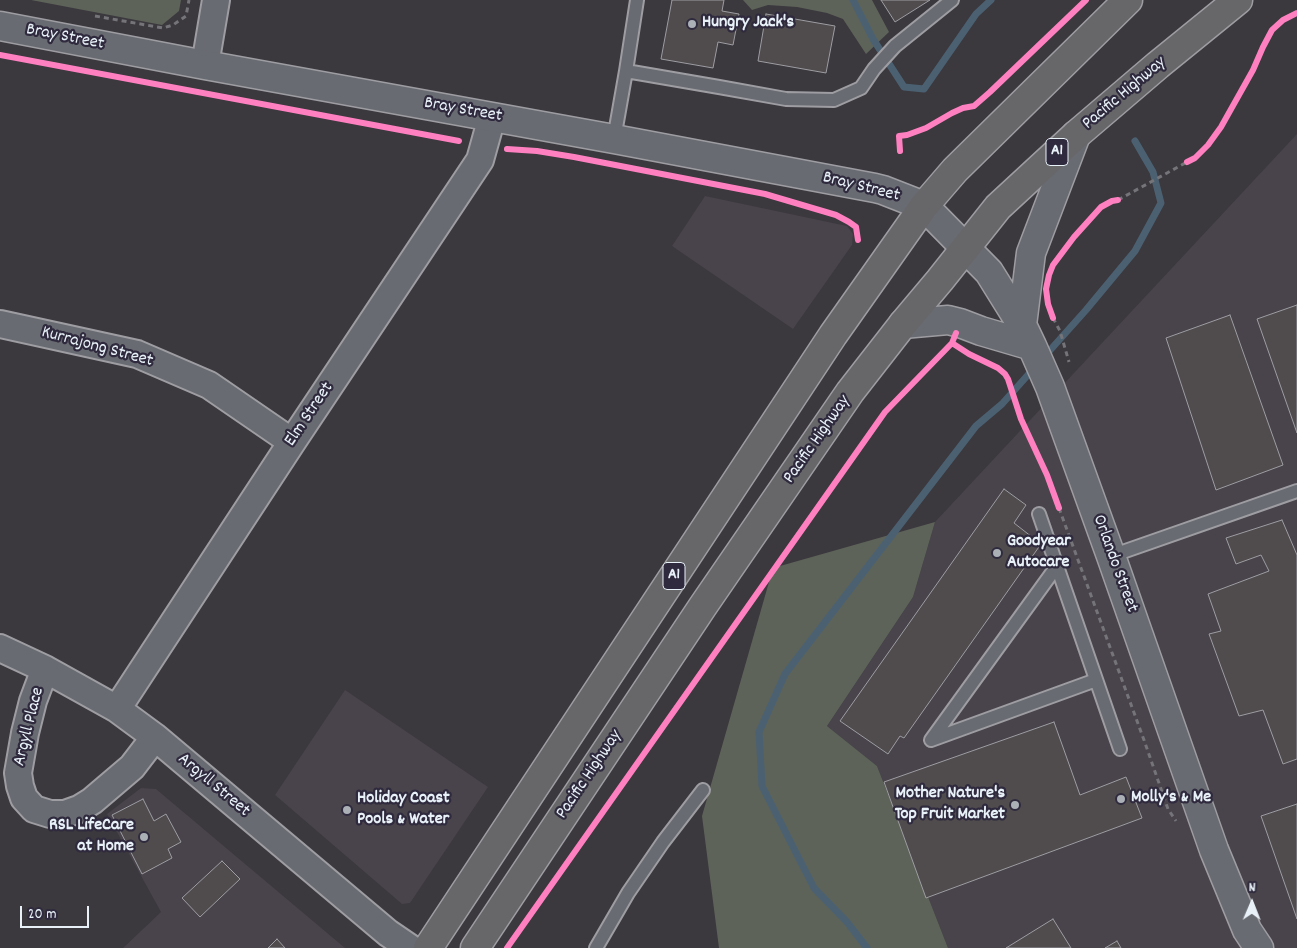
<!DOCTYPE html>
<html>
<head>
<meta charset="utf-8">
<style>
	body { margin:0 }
	#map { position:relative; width:1297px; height:948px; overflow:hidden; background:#3b383e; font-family:Dekko,sans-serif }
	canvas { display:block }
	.north { position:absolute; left:1227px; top:878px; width:50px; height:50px; -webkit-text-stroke:4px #2f2a3d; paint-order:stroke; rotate:1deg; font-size:14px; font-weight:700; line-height:20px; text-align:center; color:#e8f1f8 }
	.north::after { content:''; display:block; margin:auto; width:18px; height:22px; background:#e8f1f8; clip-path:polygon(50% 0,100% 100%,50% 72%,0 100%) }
	.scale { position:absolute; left:20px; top:906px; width:69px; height:22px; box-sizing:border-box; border:2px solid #e8f1f8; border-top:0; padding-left:6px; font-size:15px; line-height:18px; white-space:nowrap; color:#e8f1f8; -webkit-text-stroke:4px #2f2a3d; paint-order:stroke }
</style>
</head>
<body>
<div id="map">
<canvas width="1297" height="948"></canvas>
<div class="north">N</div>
<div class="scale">20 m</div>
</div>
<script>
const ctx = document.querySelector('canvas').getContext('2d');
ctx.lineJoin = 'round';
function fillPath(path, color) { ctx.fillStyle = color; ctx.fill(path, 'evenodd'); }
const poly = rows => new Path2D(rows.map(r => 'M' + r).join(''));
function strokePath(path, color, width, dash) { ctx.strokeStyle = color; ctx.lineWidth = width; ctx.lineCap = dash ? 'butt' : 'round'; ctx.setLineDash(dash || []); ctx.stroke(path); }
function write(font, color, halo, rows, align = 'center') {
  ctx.font = font + ' Dekko,sans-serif'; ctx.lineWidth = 4.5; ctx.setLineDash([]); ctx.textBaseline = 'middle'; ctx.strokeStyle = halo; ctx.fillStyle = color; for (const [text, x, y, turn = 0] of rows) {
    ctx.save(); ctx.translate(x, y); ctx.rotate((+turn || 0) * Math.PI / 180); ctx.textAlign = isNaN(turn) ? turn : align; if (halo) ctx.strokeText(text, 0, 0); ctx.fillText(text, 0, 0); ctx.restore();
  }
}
fillPath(poly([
	[1297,134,1297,948,948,948,877,766,827,726,913,597,935,522],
	[705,196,847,226,853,234,852,245,793,329,672,246],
	[345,690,488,787,410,903,402,904,275,795],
	[141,788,156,789,345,948,123,948,161,912,107,814]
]), '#49434b');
fillPath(poly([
	[31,0,181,0,179,11,162,25],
	[743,0,872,0,889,32,866,54,843,19,827,13,797,7,768,5,752,10],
	[935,522,913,597,827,726,877,766,948,948,719,948,702,816,773,568]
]), '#5d6359');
strokePath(poly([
	[853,0,873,39,904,87,924,89,976,14,991,0],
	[1044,357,1086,310,1135,251,1161,203,1153,172,1135,141],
	[867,948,847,922,814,888,762,786,759,732,785,674,976,426,1002,404,1035,367]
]), '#4b6172', 7);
const building = poly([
	[672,0,724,0,722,11,739,14,733,45,718,42,713,68,661,59,672,0],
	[881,0,930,0,895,22,881,0],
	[766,14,835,26,826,73,758,61,766,14],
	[1297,305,1297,433,1257,319,1297,305],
	[1230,315,1283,465,1216,490,1166,338,1230,315],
	[1004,489,1026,505,1014,523,1041,544,904,738,900,736,888,754,840,721,1004,489],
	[1282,520,1297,555,1297,759,1283,764,1263,710,1239,716,1209,634,1221,631,1208,594,1269,571,1261,555,1236,564,1226,538,1282,520],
	[1054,722,1080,795,1126,777,1142,818,926,898,884,782,1054,722],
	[143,799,154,821,166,814,181,842,168,849,172,858,142,874,112,815,143,799],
	[1297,804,1297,919,1261,816,1297,804],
	[222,861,240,879,200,917,182,898,222,861],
	[1053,919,1071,948,1006,948,1053,919],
	[277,939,285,948,268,948,277,939],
	[1117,941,1121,948,1105,948,1117,941]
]);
fillPath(building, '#504c4e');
strokePath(building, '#9d9da2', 1);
const lane = poly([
	[637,0,626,71,719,87,786,99,834,100,861,88,874,69,895,46,952,0],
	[614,139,626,71],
	[1039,514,1120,749],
	[1111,556,1297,491],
	[1057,566,931,740,1096,680],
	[596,948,628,893,663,842,703,790]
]);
const street = poly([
	[205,65,216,0],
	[0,324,137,354,209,385,292,442],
	[0,648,45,669,117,709,155,737,388,933,410,948],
	[45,669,33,701,25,733,18,773,20,786,24,798,34,809,50,814,65,814,79,809,92,801,132,767,155,737],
	[117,709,292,442,480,160,492,117]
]);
const secondary = poly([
	[0,26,205,65,614,139,875,188,883,190,924,206,989,272,1022,325,1032,346,1050,387,1111,556,1214,850,1247,930,1259,948],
	[903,324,948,320,960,323,981,331,1032,346],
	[1022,325,1031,253,1076,135]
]);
const highway = poly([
	[428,948,833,335,924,206,955,170,1128,0],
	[475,948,703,606,850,392,903,324,940,280,998,207,1076,135,1158,65,1238,0]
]);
strokePath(lane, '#9d9da2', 16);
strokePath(street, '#9d9da2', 30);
strokePath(secondary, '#9d9da2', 31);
strokePath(highway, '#9d9da2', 31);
strokePath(poly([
	[95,16,163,28,173,25,186,16,189,0],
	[1118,200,1187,162],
	[1053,318,1060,331,1069,362],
	[1059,508,1144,740,1168,809,1176,821]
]), '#747479', 3, [5, 4]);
strokePath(lane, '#696b72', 12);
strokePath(street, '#696b72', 26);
strokePath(secondary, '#696b72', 28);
strokePath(highway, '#67676a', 28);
strokePath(poly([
	[0,55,459,141],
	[507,149,537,151,574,157,765,194,836,215,849,222,856,227,858,240],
	[900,151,899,136,907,135,926,128,952,113,963,108,974,106,990,92,1086,0],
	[1187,162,1195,158,1208,145,1221,127,1253,70,1263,47,1272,30,1283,20,1297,13],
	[1053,318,1048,304,1046,289,1049,275,1053,265,1074,237,1101,207,1112,201,1118,200],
	[952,343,969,354,998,368,1005,374,1008,379,1021,419,1047,475,1059,508],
	[507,948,885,412,952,343,956,333]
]), '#ff80c0', 6);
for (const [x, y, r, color] of [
	[692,24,5,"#abb0b7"],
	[997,553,5,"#abb0b7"],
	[1121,799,5,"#abb0b7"],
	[1015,805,5,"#abb0b7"],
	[347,810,5,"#abb0b7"],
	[144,837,5,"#abb0b7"]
]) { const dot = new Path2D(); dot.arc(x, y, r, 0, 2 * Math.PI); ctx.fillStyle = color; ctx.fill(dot); strokePath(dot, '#2f2a3d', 2); }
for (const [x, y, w] of [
	[1057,152,22],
	[674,576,22]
]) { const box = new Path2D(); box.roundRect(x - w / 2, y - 13.5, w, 27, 4); ctx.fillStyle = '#2f2a3d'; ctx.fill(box); strokePath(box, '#e8f1f8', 1); }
write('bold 16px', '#e8f1f8', null, [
	["A1",1057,152],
	["A1",674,576]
]);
write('bold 18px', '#e8f1f8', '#2f2a3d', [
	["Hungry Jack's",702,24],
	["Goodyear",1007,543],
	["Autocare",1007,564],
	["Mother Nature's",1005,795,"right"],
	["Top Fruit Market",1005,816,"right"],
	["Molly's & Me",1131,799],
	["Holiday Coast",357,800],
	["Pools & Water",357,821],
	["RSL LifeCare",134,827,"right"],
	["at Home",134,848,"right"]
], 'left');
write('18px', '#e8f1f8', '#2f2a3d', [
	["Bray Street",65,38,11],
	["Pacific Highway",1125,94,-40],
	["Bray Street",463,111,10],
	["Bray Street",861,188,14],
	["Kurrajong Street",97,348,15],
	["Elm Street",310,415,-56],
	["Pacific Highway",818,440,-55],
	["Orlando Street",1114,564,70],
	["Argyll Place",30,727,-76],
	["Pacific Highway",590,775,-56],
	["Argyll Street",213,786,40]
]);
</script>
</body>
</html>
